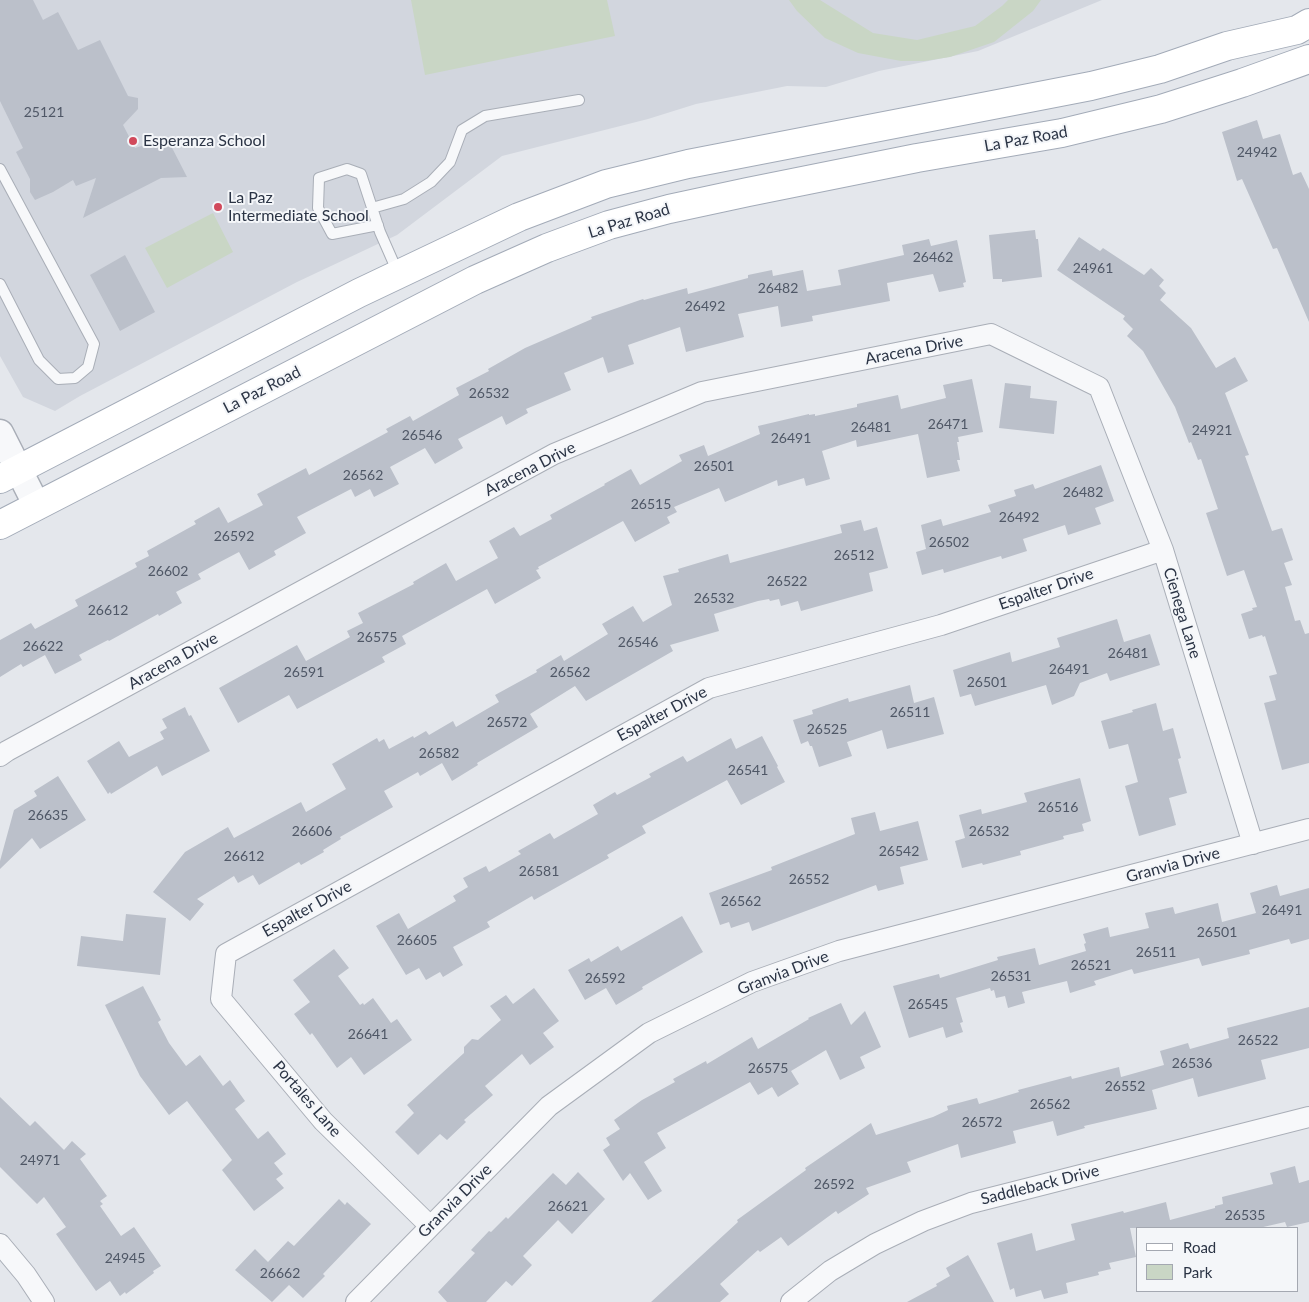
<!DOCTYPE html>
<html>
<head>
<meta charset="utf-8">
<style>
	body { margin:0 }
	#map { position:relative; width:1309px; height:1302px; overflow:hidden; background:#e4e7ec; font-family:Lato,sans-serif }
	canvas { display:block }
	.legend { position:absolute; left:1136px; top:1227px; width:162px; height:65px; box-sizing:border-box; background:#f4f6f9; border:1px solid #a4a8b1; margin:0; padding:6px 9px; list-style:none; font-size:15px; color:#2b3445 }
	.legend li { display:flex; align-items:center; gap:10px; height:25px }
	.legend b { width:25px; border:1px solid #a4a8b1 }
</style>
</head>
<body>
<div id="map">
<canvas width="1309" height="1302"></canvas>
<ul class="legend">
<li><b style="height:6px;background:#fff"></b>Road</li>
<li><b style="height:14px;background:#c9d6c5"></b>Park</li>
</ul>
</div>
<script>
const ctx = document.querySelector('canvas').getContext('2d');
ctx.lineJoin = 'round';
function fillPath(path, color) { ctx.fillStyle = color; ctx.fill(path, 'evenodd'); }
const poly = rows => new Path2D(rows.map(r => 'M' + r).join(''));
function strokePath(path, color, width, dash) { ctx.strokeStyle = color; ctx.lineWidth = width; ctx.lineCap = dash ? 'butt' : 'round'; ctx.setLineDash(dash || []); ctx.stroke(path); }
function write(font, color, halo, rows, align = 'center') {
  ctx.font = font + ' Lato,sans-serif'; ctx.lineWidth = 4; ctx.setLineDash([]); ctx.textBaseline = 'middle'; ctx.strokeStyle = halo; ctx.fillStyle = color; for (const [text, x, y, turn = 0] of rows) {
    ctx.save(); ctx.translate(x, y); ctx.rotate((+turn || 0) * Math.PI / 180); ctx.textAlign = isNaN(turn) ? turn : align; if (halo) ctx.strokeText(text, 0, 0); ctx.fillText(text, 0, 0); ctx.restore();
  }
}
fillPath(poly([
	[0,0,1102,0,978,51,879,71,826,87,787,86,696,104,648,119,502,156,397,235,297,282,80,396,55,411,23,397,0,356]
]), '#d2d6de');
fillPath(poly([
	[411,0,607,0,615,36,425,75],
	[789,0,820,0,873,33,917,40,975,26,1002,6,1008,0,1041,0,1033,11,994,42,950,57,925,61,901,61,858,53,825,38,797,11],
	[213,213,233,252,167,288,145,248]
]), '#c9d6c5');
fillPath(poly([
	[0,0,33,0,43,20,58,12,78,50,100,40,128,96,138,98,138,109,123,125,135,148,167,138,187,177,161,178,83,218,96,178,76,186,73,180,53,192,35,200,30,192,30,179,16,152,23,148,0,101],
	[1257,120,1263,139,1280,134,1293,175,1301,172,1309,189,1309,322,1277,248,1273,249,1242,179,1237,181,1222,132],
	[1035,230,1036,239,1038,239,1042,277,1002,282,1002,279,993,279,989,235],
	[1079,237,1100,251,1103,248,1144,275,1151,268,1164,280,1159,286,1166,293,1160,300,1191,328,1216,368,1235,357,1248,381,1225,393,1249,455,1245,456,1272,531,1282,528,1293,560,1284,563,1292,585,1285,587,1295,621,1300,620,1305,634,1309,633,1309,763,1282,770,1264,703,1276,700,1269,676,1277,674,1265,636,1263,637,1262,635,1249,639,1241,614,1253,610,1252,608,1257,607,1244,570,1227,576,1206,513,1218,509,1201,459,1198,460,1191,442,1189,443,1175,407,1143,351,1127,336,1133,329,1123,319,1125,316,1057,270],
	[929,239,931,246,957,240,966,282,963,283,964,287,939,292,933,274,887,283,890,301,812,316,813,321,781,327,778,306,738,314,744,337,686,352,680,327,628,345,634,364,608,373,603,357,564,373,571,390,526,409,528,413,506,425,502,416,458,439,463,448,435,464,425,448,390,467,399,484,374,497,370,489,355,497,351,489,297,517,306,533,274,551,276,555,249,570,239,552,218,563,198,574,201,579,176,592,182,603,159,616,158,614,109,641,108,640,79,655,82,660,55,674,45,655,23,667,21,664,0,677,0,640,31,623,35,629,78,606,75,600,137,567,135,563,149,556,147,551,196,524,194,521,219,507,228,523,263,505,257,494,306,468,309,475,388,432,386,429,410,416,413,421,459,395,456,388,489,371,488,369,525,348,592,319,591,317,643,299,644,300,687,288,688,294,748,278,748,275,772,270,773,276,803,270,807,291,841,285,838,270,904,255,902,245],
	[125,255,155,312,120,331,90,275],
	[972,379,983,432,958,437,959,442,957,442,960,460,957,460,960,471,927,478,918,434,857,447,856,440,822,451,830,479,806,486,804,478,778,486,777,480,725,502,719,488,674,507,677,512,667,517,670,523,635,542,623,521,538,567,539,569,536,570,541,578,495,604,487,589,402,636,406,644,382,657,385,662,297,709,289,695,238,723,219,688,297,645,306,661,350,637,347,631,363,623,358,613,414,584,413,582,446,563,456,581,498,558,489,541,514,527,520,536,552,519,550,515,605,485,604,484,631,469,640,485,682,461,679,455,704,445,708,456,760,434,758,426,809,414,809,415,815,414,815,416,857,407,857,404,898,395,901,409,946,398,943,385],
	[1005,383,1031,386,1030,398,1057,401,1054,434,999,428],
	[1101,465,1114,501,1095,508,1101,524,1068,535,1065,525,1023,539,1027,551,1002,559,1001,556,944,573,943,569,922,575,916,552,926,549,921,525,941,519,943,526,991,512,988,505,1016,496,1014,490,1033,484,1035,489],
	[861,520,864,531,877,527,888,568,869,573,873,591,801,611,798,601,781,606,779,599,770,601,769,599,758,601,714,614,719,631,670,645,673,651,586,701,575,686,530,714,538,727,477,763,478,765,452,781,442,763,420,776,418,772,384,791,393,807,340,837,341,839,323,850,324,852,301,865,299,862,259,885,253,875,238,883,234,876,197,899,204,904,190,921,153,892,185,852,228,827,234,838,301,802,306,812,346,789,332,764,377,738,379,742,384,739,389,749,413,736,414,738,426,731,429,735,453,721,456,727,499,702,495,695,537,672,536,670,561,655,564,661,608,634,602,624,633,606,643,622,672,605,663,576,679,572,678,569,728,554,730,563,842,533,840,525],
	[1117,619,1124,642,1150,634,1160,665,1110,681,1107,673,1080,683,1074,696,1052,705,1046,685,975,706,971,694,960,697,953,670,1010,652,1012,662,1060,647,1057,638],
	[910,685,914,703,934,697,944,734,887,749,882,730,847,742,852,756,819,767,812,746,810,746,808,741,801,744,793,720,813,714,812,710,848,698,849,702],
	[1156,703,1163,731,1173,728,1181,758,1178,759,1187,793,1169,798,1176,825,1139,836,1125,786,1138,782,1128,744,1109,749,1101,721,1133,712,1132,710],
	[185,707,189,716,191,715,210,751,162,776,157,766,111,794,110,792,108,794,87,761,119,741,129,757,164,739,160,732,167,728,162,719],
	[762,736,778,766,777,767,785,782,741,805,727,780,642,826,646,833,607,855,609,858,534,900,532,896,487,922,490,927,453,947,463,965,443,977,440,972,426,980,419,968,406,975,376,926,399,913,408,929,456,901,453,896,468,887,463,878,486,866,489,872,521,854,518,851,550,833,554,839,598,814,593,805,615,792,617,795,651,777,649,774,683,756,687,762,731,738,736,749],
	[58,776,86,820,40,849,32,838,0,869,0,861,14,810,37,796,34,791],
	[1080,778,1091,821,1082,824,1084,831,1063,836,1064,839,1020,851,1021,855,983,865,982,863,962,868,955,841,965,838,959,815,981,809,982,814,1027,802,1024,793],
	[875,812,880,831,918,821,928,860,900,867,904,884,878,891,876,885,752,931,749,922,731,928,729,922,720,925,709,893,772,870,771,867,855,834,851,818],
	[1277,885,1280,896,1309,888,1309,939,1291,944,1289,939,1249,950,1250,954,1202,966,1199,958,1134,974,1132,969,1094,981,1096,985,1070,993,1067,981,1022,992,1025,1003,1008,1008,1005,996,996,998,994,990,991,991,990,988,956,998,963,1022,960,1023,963,1032,946,1038,943,1027,909,1038,893,986,939,974,940,978,998,960,997,957,1035,948,1039,965,1086,951,1084,944,1086,943,1083,934,1108,927,1110,937,1149,928,1145,913,1173,907,1175,914,1218,903,1222,922,1256,913,1250,893],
	[126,914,166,918,160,975,77,966,81,936,123,941],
	[682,916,703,952,642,987,643,989,616,1005,606,988,585,1000,568,970,589,958,591,962,618,946,621,951],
	[334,949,349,968,338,976,360,1005,363,1003,364,1005,373,998,391,1023,397,1019,412,1040,364,1075,351,1057,337,1068,312,1033,310,1035,294,1014,310,1002,293,980],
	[143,986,161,1020,158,1022,169,1043,186,1066,200,1055,223,1086,230,1080,245,1101,235,1109,258,1139,268,1131,286,1154,274,1163,283,1174,276,1179,284,1188,254,1211,222,1170,232,1160,187,1101,169,1115,140,1076,105,1005],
	[534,988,559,1021,543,1033,554,1047,530,1065,522,1054,485,1086,493,1095,464,1120,466,1122,447,1140,440,1134,418,1155,395,1132,414,1113,407,1105,464,1053,464,1047,472,1039,478,1040,501,1020,490,1006,506,995,513,1004],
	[841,1003,851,1025,865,1011,881,1047,860,1057,865,1068,840,1080,826,1050,791,1071,799,1084,778,1097,772,1087,758,1095,750,1082,657,1133,666,1148,644,1162,662,1191,648,1200,630,1173,623,1181,603,1150,610,1145,606,1138,620,1129,614,1120,642,1100,675,1082,673,1079,706,1061,707,1064,752,1037,758,1049,809,1019,808,1018],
	[1309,1007,1309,1048,1261,1060,1266,1079,1198,1097,1193,1078,1152,1090,1157,1109,1084,1126,1085,1128,1057,1136,1053,1121,1013,1131,1016,1143,961,1158,958,1144,907,1162,911,1172,866,1188,869,1194,838,1214,836,1211,788,1246,781,1237,760,1252,758,1250,720,1284,729,1294,720,1302,651,1302,738,1222,737,1220,806,1170,805,1168,871,1123,876,1135,933,1117,948,1110,947,1106,977,1098,979,1104,1019,1092,1018,1090,1071,1076,1072,1079,1119,1067,1121,1077,1164,1065,1160,1051,1188,1043,1190,1049,1229,1038,1227,1028],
	[0,1097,30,1126,35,1121,64,1150,72,1141,86,1154,80,1159,107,1196,100,1201,103,1204,100,1206,121,1236,134,1227,161,1266,153,1271,154,1273,126,1294,125,1292,120,1296,110,1281,96,1291,56,1234,66,1227,44,1197,37,1204,0,1167],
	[1295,1166,1299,1183,1309,1180,1309,1222,1287,1227,1285,1222,1259,1228,1130,1228,1136,1257,1109,1263,1111,1269,1098,1272,1099,1275,1066,1283,1068,1293,1044,1299,1041,1290,1016,1297,1014,1288,1010,1290,997,1243,1032,1233,1036,1251,1075,1240,1071,1224,1123,1211,1124,1213,1166,1202,1170,1220,1215,1208,1215,1206,1223,1204,1222,1197,1273,1184,1270,1173],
	[578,1172,605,1199,572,1234,558,1220,523,1256,532,1265,512,1286,506,1281,486,1302,447,1302,438,1292,475,1253,471,1250,489,1231,491,1232,506,1217,508,1219,553,1173,566,1185],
	[339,1199,345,1205,347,1202,371,1224,323,1274,325,1276,303,1298,289,1285,272,1302,235,1270,255,1249,268,1262,288,1241,294,1246],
	[968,1255,994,1302,907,1302,937,1286,936,1284,950,1276,946,1268]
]), '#bbc0ca');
const service = poly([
	[0,169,94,344,88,367,75,378,58,379,39,360,0,284],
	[372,208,404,199,431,182,450,162,462,130,485,116,579,100],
	[378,225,332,234,318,208,319,178,347,169,361,174,380,232,398,273]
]);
const minor = poly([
	[0,756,7,751,554,454,702,392,991,334,1099,387,1163,550,1253,844],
	[430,1226,323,1121,221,999,226,954,709,688,941,625,1163,550],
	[0,1244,26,1275,44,1302],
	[356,1302,549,1106,649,1033,752,982,839,951,1309,829],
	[791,1302,830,1271,875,1244,923,1221,971,1203,1309,1117]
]);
const tertiary = poly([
	[0,433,37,506]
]);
const primary = poly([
	[0,479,359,293,519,217,606,184,688,164,1091,86,1160,69,1227,46,1297,30,1309,23],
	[0,525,475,280,547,248,609,225,669,209,748,192,917,158,1062,133,1161,109,1242,83,1309,59]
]);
strokePath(service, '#a9aeb7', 12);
strokePath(minor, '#a9aeb7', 22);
strokePath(tertiary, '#a9aeb7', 29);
strokePath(primary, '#a3abb8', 30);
strokePath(service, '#f7f8fa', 10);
strokePath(minor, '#f7f8fa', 20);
strokePath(tertiary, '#f7f8fa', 26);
strokePath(primary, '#fff', 28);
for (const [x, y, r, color] of [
	[133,141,5,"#d1495b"],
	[218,207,5,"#d1495b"]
]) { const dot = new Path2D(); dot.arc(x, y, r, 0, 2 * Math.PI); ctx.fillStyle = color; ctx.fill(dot); strokePath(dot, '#f4f6f9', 2); }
write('14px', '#4f5766', null, [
	["25121",44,112],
	["24942",1257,152],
	["26462",933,257],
	["24961",1093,268],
	["26482",778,288],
	["26492",705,306],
	["26532",489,393],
	["26471",948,424],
	["26481",871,427],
	["24921",1212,430],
	["26546",422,435],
	["26491",791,438],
	["26501",714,466],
	["26562",363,475],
	["26482",1083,492],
	["26515",651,504],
	["26492",1019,517],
	["26592",234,536],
	["26502",949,542],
	["26512",854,555],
	["26602",168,571],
	["26522",787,581],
	["26532",714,598],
	["26612",108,610],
	["26575",377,637],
	["26546",638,642],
	["26622",43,646],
	["26481",1128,653],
	["26491",1069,669],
	["26591",304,672],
	["26562",570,672],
	["26501",987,682],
	["26511",910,712],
	["26572",507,722],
	["26525",827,729],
	["26582",439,753],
	["26541",748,770],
	["26516",1058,807],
	["26635",48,815],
	["26606",312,831],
	["26532",989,831],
	["26542",899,851],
	["26612",244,856],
	["26581",539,871],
	["26552",809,879],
	["26562",741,901],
	["26491",1282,910],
	["26501",1217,932],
	["26605",417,940],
	["26511",1156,952],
	["26521",1091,965],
	["26531",1011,976],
	["26592",605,978],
	["26545",928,1004],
	["26641",368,1034],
	["26522",1258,1040],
	["26536",1192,1063],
	["26575",768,1068],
	["26552",1125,1086],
	["26562",1050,1104],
	["26572",982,1122],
	["24971",40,1160],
	["26592",834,1184],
	["26621",568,1206],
	["26535",1245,1215],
	["24945",125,1258],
	["26662",280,1273]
]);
write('16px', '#2b3445', '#f4f6f9', [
	["La Paz Road",1026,139,-10],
	["La Paz Road",629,221,-17],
	["Aracena Drive",914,350,-11],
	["La Paz Road",262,390,-27],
	["Aracena Drive",530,469,-27],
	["Espalter Drive",1046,589,-19],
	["Cienega Lane",1182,613,73],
	["Aracena Drive",173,661,-29],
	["Espalter Drive",662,714,-28],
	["Granvia Drive",1173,865,-15],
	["Espalter Drive",307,909,-29],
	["Granvia Drive",783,973,-21],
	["Portales Lane",307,1099,49],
	["Saddleback Drive",1040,1185,-14],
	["Granvia Drive",455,1201,-45]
]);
write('16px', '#2b3445', '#f4f6f9', [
	["Esperanza School",143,141],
	["La Paz",228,198],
	["Intermediate School",228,216]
], 'left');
</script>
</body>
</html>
